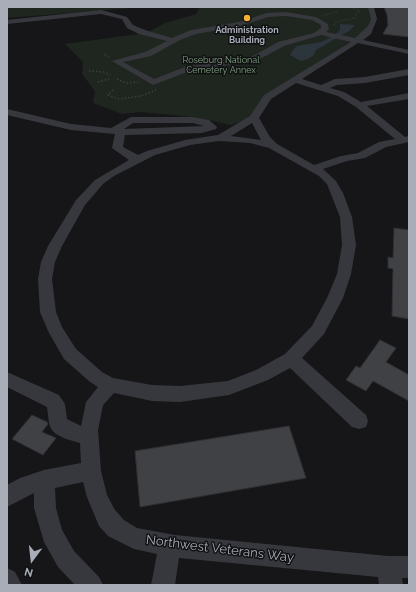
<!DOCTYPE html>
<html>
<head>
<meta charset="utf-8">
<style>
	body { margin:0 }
	#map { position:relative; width:416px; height:592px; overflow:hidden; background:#161618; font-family:Raleway,sans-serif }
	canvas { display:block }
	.frame { position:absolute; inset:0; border:8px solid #a8adb8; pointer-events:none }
	.north { position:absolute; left:12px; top:540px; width:40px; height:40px; -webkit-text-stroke:3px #111113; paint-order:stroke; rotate:195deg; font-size:11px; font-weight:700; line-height:16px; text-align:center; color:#a8adb8 }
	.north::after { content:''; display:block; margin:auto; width:14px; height:18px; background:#a8adb8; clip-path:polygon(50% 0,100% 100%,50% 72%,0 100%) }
</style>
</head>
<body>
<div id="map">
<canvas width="416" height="592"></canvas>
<div class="frame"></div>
<div class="north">N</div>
</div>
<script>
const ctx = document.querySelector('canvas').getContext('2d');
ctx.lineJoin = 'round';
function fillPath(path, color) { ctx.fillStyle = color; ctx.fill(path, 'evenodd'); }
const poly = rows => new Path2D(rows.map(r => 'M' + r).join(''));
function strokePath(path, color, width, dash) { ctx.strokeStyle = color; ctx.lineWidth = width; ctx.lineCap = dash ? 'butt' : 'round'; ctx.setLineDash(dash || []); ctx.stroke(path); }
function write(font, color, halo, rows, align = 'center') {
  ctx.font = font + ' Raleway,sans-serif'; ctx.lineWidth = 3; ctx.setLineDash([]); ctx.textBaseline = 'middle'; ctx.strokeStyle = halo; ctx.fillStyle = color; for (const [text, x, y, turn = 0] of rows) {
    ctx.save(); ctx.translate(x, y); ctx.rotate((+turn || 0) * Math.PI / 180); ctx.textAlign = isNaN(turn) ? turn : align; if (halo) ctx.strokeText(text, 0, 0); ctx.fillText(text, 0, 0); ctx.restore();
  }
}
fillPath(poly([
	[7,7,146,7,7,18],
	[200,7,371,7,374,16,362,36,275,92,246,120,231,125,194,117,140,112,122,114,93,103,95,91,82,74,83,62,65,44,146,33,165,23,196,14]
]), '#1e261f');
fillPath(poly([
	[340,24,355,25,349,31,316,50,314,55,308,59,301,61,290,55,293,50,297,46,321,42,334,36,340,30]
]), '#2c353c');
const building = poly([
	[384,7,409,7,409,37,383,34,388,25,387,15,384,7],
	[394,228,409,230,409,319,392,316,393,269,388,268,388,257,393,258,394,228],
	[380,340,396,348,386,362,409,375,409,401,373,381,366,391,346,380,356,366,360,368,380,340],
	[32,415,47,422,48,424,42,432,56,438,43,455,12,439,32,415],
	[289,426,306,478,140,507,135,451,289,426]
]);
fillPath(building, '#404145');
strokePath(building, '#303034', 1);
strokePath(poly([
	[322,16,338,11],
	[334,25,336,22,355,18,356,14,360,11,351,7],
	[106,54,104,55,111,57]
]), '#3d3f44', 1, [1, 1.5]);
strokePath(poly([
	[89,71,104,72,110,75],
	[117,79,126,83,138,82],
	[98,82,109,79],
	[113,90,108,95,118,99,141,96,156,90]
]), '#3d3f44', 1.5, [1.5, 2]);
fillPath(poly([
	[368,7,374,7,377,19,371,34,363,40,409,50,409,54,358,43,302,79,321,85,335,79,365,77,409,69,409,75,365,83,337,85,330,88,344,92,361,102,409,93,409,99,367,106,405,137,409,136,409,142,386,147,365,158,347,161,323,169,336,181,343,193,352,217,356,245,351,274,343,298,324,334,302,358,366,415,368,421,366,427,359,429,352,427,290,368,268,380,229,395,180,402,152,401,114,393,103,405,98,430,101,471,107,495,115,510,124,520,137,528,175,535,388,556,409,556,409,578,402,578,403,585,379,585,378,577,179,558,175,585,151,585,157,554,134,549,108,536,99,526,87,497,83,482,55,488,56,508,62,530,74,551,99,577,103,585,75,585,58,567,44,542,34,508,34,493,7,507,7,485,20,478,44,470,81,463,80,443,66,439,56,434,51,429,49,423,47,407,7,387,7,372,59,395,65,404,67,419,81,426,86,402,98,387,90,382,64,359,49,333,40,312,38,279,41,262,48,246,76,200,95,180,129,160,112,148,115,134,71,130,7,115,7,109,71,124,111,128,131,117,193,117,209,120,217,127,216,129,202,133,125,135,123,147,138,155,147,151,185,140,218,135,250,116,264,95,351,42,321,35,284,46,258,60,187,72,153,85,112,61,145,52,167,41,139,34,127,28,122,19,101,14,7,24,7,20,101,10,127,17,133,25,145,30,172,38,191,30,239,22,267,13,286,12,316,17,328,24,329,29,326,32,355,38,368,26,371,19,368,7],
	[286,16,312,20,321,25,321,28,314,33,278,42,253,56,185,67,154,79,123,62,151,56,180,40,196,34,240,26,268,17,286,16],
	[296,83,338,96,356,107,395,139,379,142,358,153,341,156,314,165,277,144,270,137,259,118,271,99,296,83],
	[133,123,193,123,204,126,124,129,133,123],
	[252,123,261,140,231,136,252,123],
	[219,141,250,143,269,148,319,176,327,184,340,217,342,245,337,274,327,298,312,326,285,354,256,370,228,381,180,386,152,385,113,378,102,372,76,349,62,327,56,312,52,279,55,262,62,246,85,205,103,184,114,176,155,155,190,145,219,141],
	[7,568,15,572,22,585,7,585,7,568]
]), '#37383d');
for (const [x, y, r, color] of [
	[247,18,4,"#f2b134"]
]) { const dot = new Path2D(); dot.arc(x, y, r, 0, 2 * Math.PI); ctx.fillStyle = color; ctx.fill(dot); strokePath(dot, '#111113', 1.5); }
write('bold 9px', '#a8adb8', '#111113', [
	["Administration",247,30],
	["Building",247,40]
]);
write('9px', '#7fa381', '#111113', [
	["Roseburg National",221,60],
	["Cemetery Annex",221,70]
]);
write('13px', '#a8adb8', '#111113', [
	["Northwest Veterans Way",220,549,7]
]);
</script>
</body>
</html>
